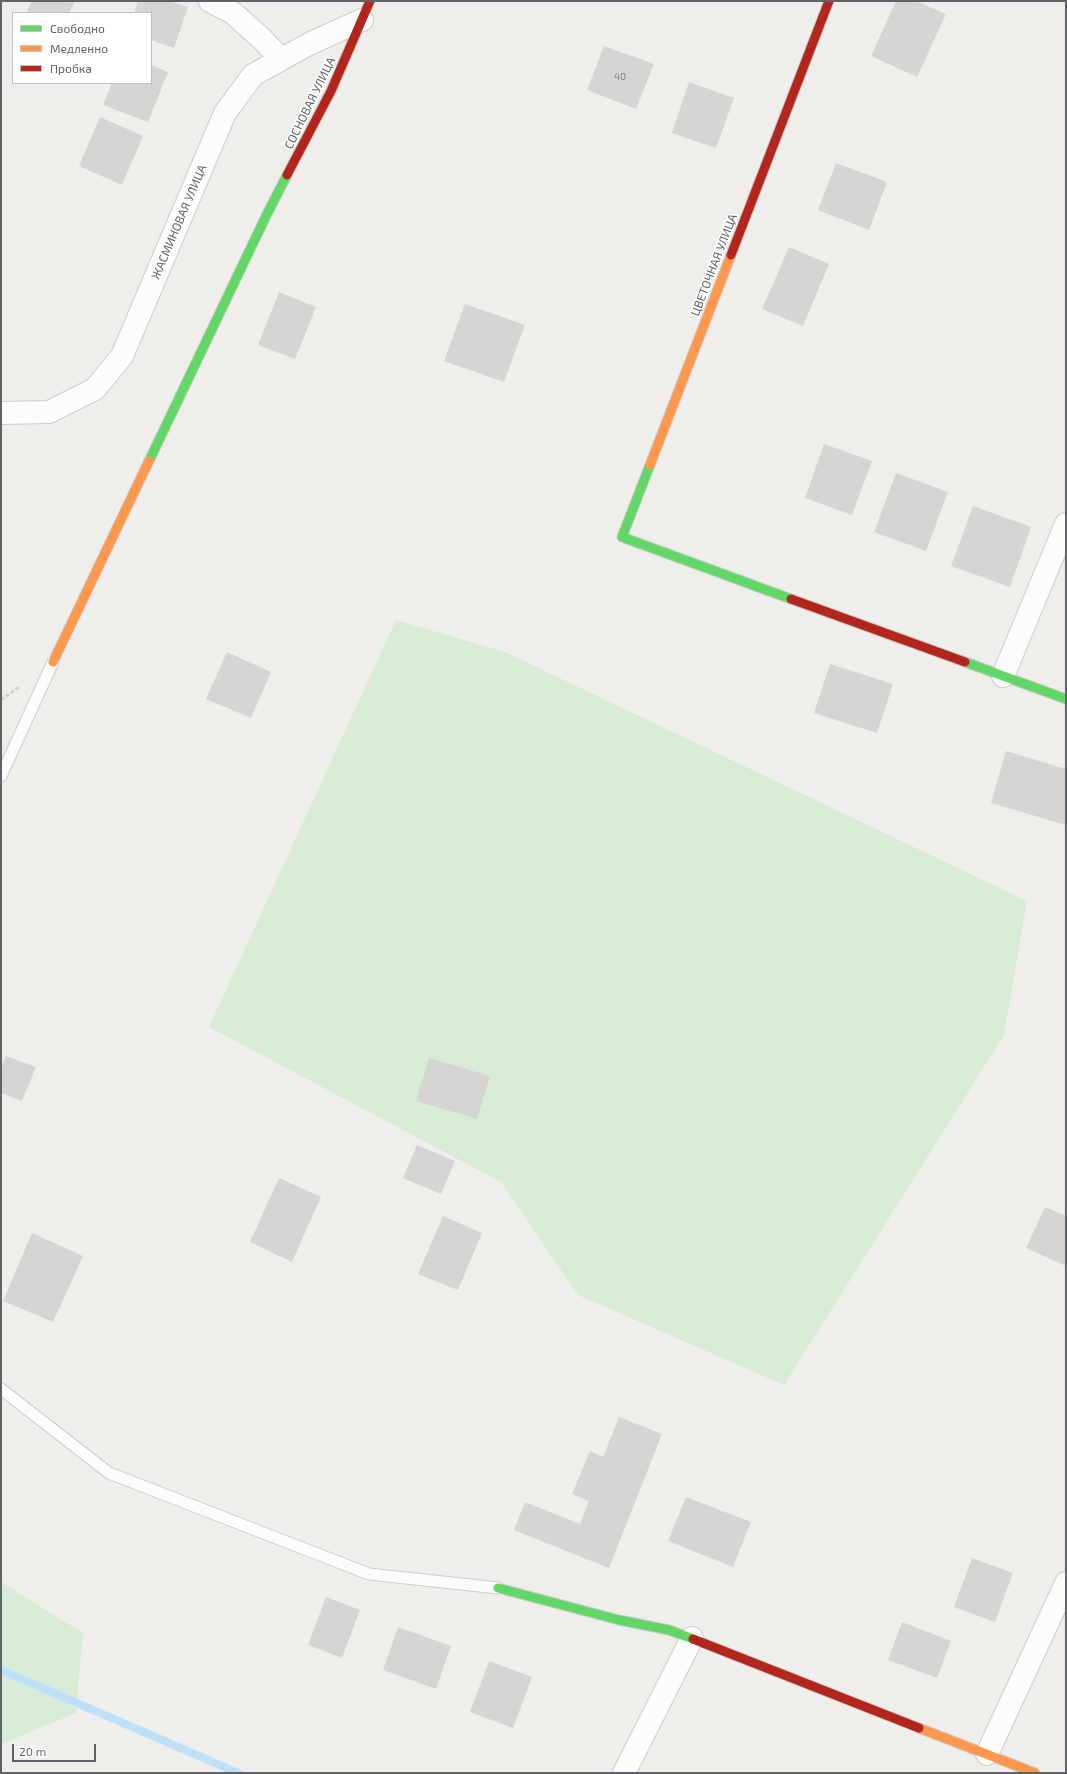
<!DOCTYPE html>
<html>
<head>
<meta charset="utf-8">
<style>
	body { margin:0 }
	#map { position:relative; width:1067px; height:1774px; overflow:hidden; background:#efeeea; font-family:"Exo 2",sans-serif }
	canvas { display:block }
	.frame { position:absolute; inset:0; border:2px solid #5f6368; pointer-events:none }
	.legend { position:absolute; left:12px; top:12px; width:140px; height:72px; box-sizing:border-box; background:#fff; border:1px solid #bfc1c3; margin:0; padding:5px 7px; list-style:none; font-size:12px; color:#5f6368 }
	.legend li { display:flex; align-items:center; gap:8px; height:20px }
	.legend b { width:20px; border:1px solid #bfc1c3 }
	.scale { position:absolute; left:12px; top:1744px; width:84px; height:18px; box-sizing:border-box; border:2px solid #5f6368; border-top:0; padding-left:5px; font-size:12px; line-height:14px; white-space:nowrap; color:#5f6368; -webkit-text-stroke:3px #fff; paint-order:stroke }
</style>
</head>
<body>
<div id="map">
<canvas width="1067" height="1774"></canvas>
<div class="frame"></div>
<ul class="legend">
<li><b style="height:5px;background:#63d668"></b>Свободно</li>
<li><b style="height:5px;background:#ff974d"></b>Медленно</li>
<li><b style="height:5px;background:#b3261e"></b>Пробка</li>
</ul>
<div class="scale">20 m</div>
</div>
<script>
const ctx = document.querySelector('canvas').getContext('2d');
ctx.lineJoin = 'round';
function fillPath(path, color) { ctx.fillStyle = color; ctx.fill(path, 'evenodd'); }
const poly = rows => new Path2D(rows.map(r => 'M' + r).join(''));
function strokePath(path, color, width, dash) { ctx.strokeStyle = color; ctx.lineWidth = width; ctx.lineCap = dash ? 'butt' : 'round'; ctx.setLineDash(dash || []); ctx.stroke(path); }
function write(font, color, halo, rows, align = 'center') {
  ctx.font = font + ' "Exo 2",sans-serif'; ctx.lineWidth = 3; ctx.setLineDash([]); ctx.textBaseline = 'middle'; ctx.strokeStyle = halo; ctx.fillStyle = color; for (const [text, x, y, turn = 0] of rows) {
    ctx.save(); ctx.translate(x, y); ctx.rotate((+turn || 0) * Math.PI / 180); ctx.textAlign = isNaN(turn) ? turn : align; if (halo) ctx.strokeText(text, 0, 0); ctx.fillText(text, 0, 0); ctx.restore();
  }
}
fillPath(poly([
	[396,620,505,652,1027,901,1004,1035,784,1385,578,1295,501,1182,209,1027],
	[1,1582,83,1633,76,1713,1,1744]
]), '#d8ebd6');
strokePath(poly([
	[1,1670,238,1773]
]), '#bfe0f9', 8);
fillPath(poly([
	[32,1,75,1,69,13,26,13],
	[138,1,169,1,188,7,174,48,151,40,151,13,134,13],
	[896,1,916,1,946,14,917,77,871,56],
	[604,46,654,64,636,109,587,90],
	[151,65,168,72,148,122,103,105,112,83,151,83],
	[689,82,734,98,716,148,672,133],
	[100,117,143,136,122,185,79,166],
	[836,163,887,182,869,230,818,210],
	[789,247,829,264,803,326,762,309],
	[279,292,316,307,295,359,258,345],
	[465,304,525,325,504,382,444,361],
	[824,444,872,461,852,515,805,498],
	[896,473,948,492,926,551,874,532],
	[973,506,1031,527,1010,587,951,566],
	[227,652,271,672,251,718,206,699],
	[830,664,893,684,877,733,814,713],
	[1006,751,1066,769,1066,825,991,803],
	[6,1056,36,1067,22,1101,1,1093,1,1068],
	[429,1058,490,1076,477,1119,416,1101],
	[417,1145,455,1161,441,1194,403,1178],
	[279,1178,321,1197,292,1262,250,1242],
	[1045,1207,1066,1216,1066,1266,1026,1248],
	[443,1216,482,1233,458,1290,418,1274],
	[32,1233,83,1256,53,1322,3,1301],
	[619,1417,662,1434,609,1568,514,1530,525,1502,580,1524,589,1501,572,1494,590,1451,603,1457],
	[686,1497,751,1522,733,1567,668,1541],
	[972,1558,1013,1573,995,1622,954,1607],
	[326,1597,360,1610,342,1658,308,1645],
	[902,1622,951,1641,937,1678,888,1660],
	[398,1627,451,1646,436,1689,383,1670],
	[489,1661,532,1677,513,1728,470,1712]
]), '#d6d5d3');
const lane = poly([
	[1,776,53,662],
	[1,1389,109,1473,369,1574,498,1588]
]);
const street = poly([
	[210,1,233,13,262,39,281,59],
	[1,413,49,412,95,389,122,356,225,113,253,75,309,44,362,20],
	[1003,676,1066,524],
	[987,1754,1066,1583],
	[624,1773,692,1638]
]);
const fast = poly([
	[149,461,267,214,287,175],
	[650,465,622,537,791,599],
	[965,662,1066,699],
	[498,1588,619,1620,669,1630,693,1639]
]);
const slow = poly([
	[650,465,731,255],
	[53,662,149,461],
	[919,1728,1035,1773]
]);
const jam = poly([
	[287,175,331,91,370,1],
	[731,255,829,1],
	[791,599,965,662],
	[693,1639,919,1728]
]);
strokePath(lane, '#cbcccc', 13);
strokePath(street, '#cbcccc', 24);
strokePath(fast, '#cacacb', 11);
strokePath(slow, '#cacacb', 11);
strokePath(jam, '#cacacb', 11);
strokePath(poly([
	[1,700,19,687]
]), '#cacfcc', 2.5, [4, 2]);
strokePath(lane, '#fdfcfc', 11);
strokePath(street, '#fdfcfc', 22);
strokePath(fast, '#63d668', 9);
strokePath(slow, '#ff974d', 9);
strokePath(jam, '#b3261e', 9);
write('10px', '#7e8184', null, [
	["40",620,77]
]);
write('12px', '#5f6368', '#fff', [
	["СОСНОВАЯ УЛИЦА",310,103,-64],
	["ЖАСМИНОВАЯ УЛИЦА",179,222,-67],
	["ЦВЕТОЧНАЯ УЛИЦА",714,265,-69]
]);
</script>
</body>
</html>
